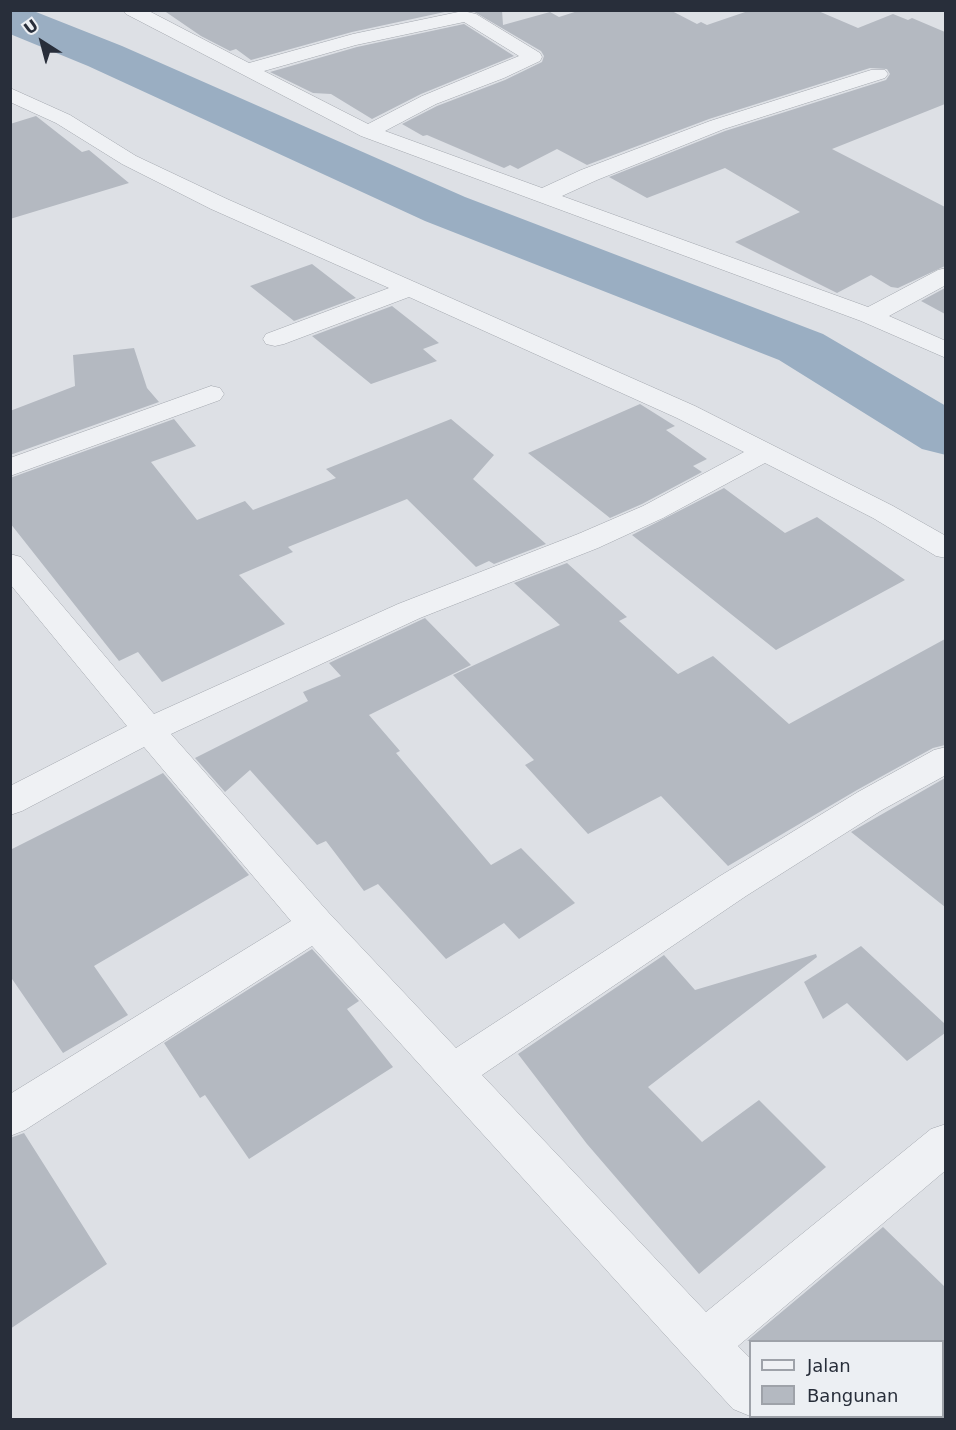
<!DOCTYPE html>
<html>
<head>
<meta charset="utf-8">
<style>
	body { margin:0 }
	#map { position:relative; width:956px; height:1430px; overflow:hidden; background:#dde0e5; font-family:"DejaVu Sans",sans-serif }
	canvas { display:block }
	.frame { position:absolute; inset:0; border:12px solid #282e3a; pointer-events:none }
	.legend { position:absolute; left:749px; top:1340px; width:195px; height:78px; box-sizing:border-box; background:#eceff3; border:2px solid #9ea2a9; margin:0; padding:8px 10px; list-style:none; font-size:18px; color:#282e3a }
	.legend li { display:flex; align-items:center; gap:12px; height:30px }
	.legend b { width:30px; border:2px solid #9ea2a9 }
	.north { position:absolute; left:12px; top:12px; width:60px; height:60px; -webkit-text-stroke:4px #eceff3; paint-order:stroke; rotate:324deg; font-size:16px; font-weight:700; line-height:24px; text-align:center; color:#282e3a }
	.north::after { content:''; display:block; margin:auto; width:21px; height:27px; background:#282e3a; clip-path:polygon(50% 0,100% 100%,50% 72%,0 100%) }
</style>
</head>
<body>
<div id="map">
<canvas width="956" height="1430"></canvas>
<div class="frame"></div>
<ul class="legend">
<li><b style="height:8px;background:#eff1f4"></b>Jalan</li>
<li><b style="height:16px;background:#b4b9c1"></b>Bangunan</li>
</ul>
<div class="north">U</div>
</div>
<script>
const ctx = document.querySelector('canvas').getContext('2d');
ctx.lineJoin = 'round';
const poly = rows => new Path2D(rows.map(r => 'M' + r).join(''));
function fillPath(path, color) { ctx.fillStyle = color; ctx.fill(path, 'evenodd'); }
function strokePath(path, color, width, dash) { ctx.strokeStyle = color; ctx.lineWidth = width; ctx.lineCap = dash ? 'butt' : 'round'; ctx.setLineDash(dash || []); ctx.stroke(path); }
fillPath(poly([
	[10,10,31,10,122,46,465,197,823,334,946,406,946,455,922,449,779,360,425,221,88,66,10,34,10,10]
]), '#9aaec2');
fillPath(poly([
	[163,10,454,10,352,32,251,60,236,49,230,51,201,36],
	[471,10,502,10,503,25,550,12,559,17,581,10,670,10,697,24,701,22,707,25,751,10,816,10,858,28,893,14,908,20,912,18,945,32,945,104,832,149,945,207,945,266,898,288,891,287,871,275,837,293,735,242,800,212,725,168,647,198,609,177,725,131,886,80,890,74,887,69,870,68,709,119,587,165,557,149,518,169,510,165,504,168,427,135,423,136,402,124,437,106,505,80,542,62,544,56,541,51],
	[464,24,514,56,421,94,372,119,331,94,313,93,270,72,357,47],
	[36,116,82,152,89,150,129,183,10,219,10,124],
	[312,264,356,298,294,321,250,286],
	[945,288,945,314,921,301],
	[392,306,439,343,423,349,437,361,371,384,312,336],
	[134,348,147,388,159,402,10,455,10,411,75,386,73,355],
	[640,404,675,426,666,430,707,459,693,466,702,472,642,504,610,518,528,453],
	[174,419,196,446,151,462,197,520,245,501,253,510,336,478,326,469,451,419,494,455,473,479,546,544,494,564,489,561,476,567,407,499,288,547,293,552,239,575,285,624,162,682,138,652,119,661,10,523,10,478],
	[724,488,785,533,817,517,905,580,776,650,632,535],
	[567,563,627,617,619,621,678,674,713,656,789,724,945,639,945,745,933,748,857,790,728,866,661,796,588,834,525,765,534,760,453,675,560,625,514,583],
	[425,618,471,665,369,715,400,751,396,753,491,865,521,848,575,903,519,939,504,923,446,959,378,884,364,891,326,841,317,845,250,770,225,792,195,758,308,701,303,692,341,676,329,663],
	[163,773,249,875,94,966,128,1015,63,1053,10,976,10,850],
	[945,778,945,907,851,832],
	[861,946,945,1024,945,1033,907,1061,847,1003,823,1019,804,982],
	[312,949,359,1001,347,1009,393,1067,249,1159,205,1095,200,1098,164,1043],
	[816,954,817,957,648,1087,702,1142,759,1100,826,1167,699,1274,587,1144,518,1054,664,955,695,990],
	[24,1133,107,1264,10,1329,10,1138],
	[883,1227,945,1287,945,1341,747,1341]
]), '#b4b9c1');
const street = poly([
	[123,10,147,10,249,63,353,34,463,11,476,14,540,53,542,57,540,61,504,78,436,104,385,131,542,188,581,170,710,121,871,70,885,70,888,74,885,78,724,129,597,180,562,196,868,307,938,270,946,268,946,285,889,316,946,341,946,358,861,321,361,136,126,14,123,10],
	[464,22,519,56,422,96,368,124,264,71,356,45,464,22],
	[10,88,70,115,136,156,227,199,695,406,893,506,946,536,946,558,936,556,873,518,765,463,663,518,598,548,420,618,171,734,329,913,456,1048,720,876,858,792,934,750,946,747,946,775,882,810,746,896,482,1075,706,1312,931,1129,946,1124,946,1170,738,1346,750,1358,750,1416,733,1409,688,1360,312,946,25,1130,10,1136,10,1094,291,921,144,747,22,811,10,815,10,786,127,726,10,584,10,554,21,557,154,714,398,604,578,534,643,506,744,452,677,418,409,297,284,344,275,346,266,344,263,339,266,334,389,288,211,209,122,164,56,123,10,102,10,88],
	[211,386,220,388,224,394,220,400,10,476,10,458,211,386],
	[751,1416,801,1416,802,1420,752,1420,751,1416]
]);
strokePath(street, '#a3a7ae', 1);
fillPath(street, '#eff1f4');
</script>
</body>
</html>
